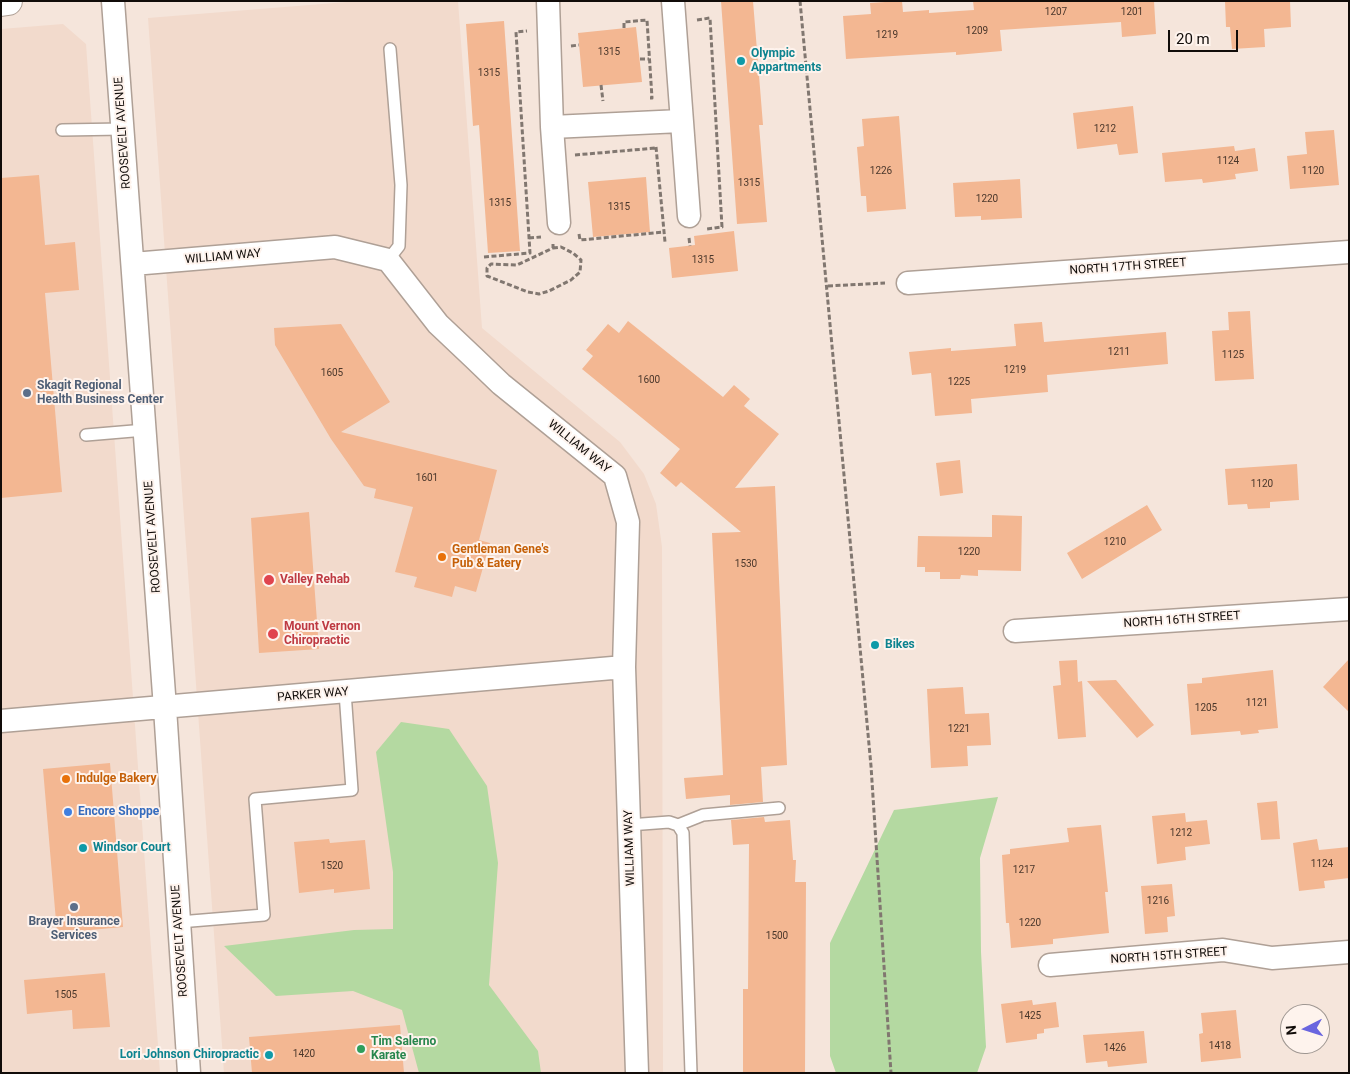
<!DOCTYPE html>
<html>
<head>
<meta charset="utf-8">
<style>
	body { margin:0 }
	#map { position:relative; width:1350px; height:1074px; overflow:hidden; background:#f5e5db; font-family:Roboto,sans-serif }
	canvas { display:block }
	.frame { position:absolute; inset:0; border:2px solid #110c09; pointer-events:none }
	.north { position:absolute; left:1280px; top:1004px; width:50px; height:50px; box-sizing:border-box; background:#fef3ed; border:1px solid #9f9792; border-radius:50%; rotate:265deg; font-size:14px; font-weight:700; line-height:20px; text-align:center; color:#110c09 }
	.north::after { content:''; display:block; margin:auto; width:18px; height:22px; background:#6a65df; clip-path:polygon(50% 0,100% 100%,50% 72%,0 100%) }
	.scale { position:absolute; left:1168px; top:30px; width:70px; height:22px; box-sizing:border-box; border:2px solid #110c09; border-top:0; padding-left:6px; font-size:15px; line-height:18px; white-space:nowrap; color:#110c09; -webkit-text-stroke:4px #fef3ed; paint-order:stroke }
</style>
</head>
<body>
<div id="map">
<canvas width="1350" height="1074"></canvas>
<div class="frame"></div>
<div class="north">N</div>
<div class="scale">20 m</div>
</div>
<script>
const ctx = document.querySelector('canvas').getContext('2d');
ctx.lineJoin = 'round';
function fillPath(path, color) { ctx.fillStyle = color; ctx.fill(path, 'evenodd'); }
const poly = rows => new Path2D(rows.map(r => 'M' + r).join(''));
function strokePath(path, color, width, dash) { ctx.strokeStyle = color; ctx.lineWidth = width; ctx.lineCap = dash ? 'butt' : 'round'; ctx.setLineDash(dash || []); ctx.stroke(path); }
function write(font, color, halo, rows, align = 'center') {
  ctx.font = font + ' Roboto,sans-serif'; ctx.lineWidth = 4; ctx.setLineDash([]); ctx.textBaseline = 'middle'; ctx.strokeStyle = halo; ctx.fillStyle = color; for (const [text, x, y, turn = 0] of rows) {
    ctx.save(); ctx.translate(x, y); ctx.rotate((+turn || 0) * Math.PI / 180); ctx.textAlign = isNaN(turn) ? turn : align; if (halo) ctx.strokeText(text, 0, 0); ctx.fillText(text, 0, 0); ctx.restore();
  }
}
fillPath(poly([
	[359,1,458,1,482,328,620,442,644,474,656,504,662,547,663,1073,224,1073,148,18],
	[63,24,86,44,160,1073,1,1073,1,29]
]), '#f2dacc');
fillPath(poly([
	[401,722,449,729,487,786,498,863,489,985,538,1051,541,1073,419,1073,402,1010,353,991,276,996,224,946,354,930,393,929,393,872,376,752],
	[998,797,980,858,981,952,986,1047,977,1073,836,1073,830,1056,830,943,894,810]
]), '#b4d9a1');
fillPath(poly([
	[721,1,753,1,763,125,759,125,767,222,737,224],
	[900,1,902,1,903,12,929,10,929,13,974,10,973,1,1154,1,1156,34,1122,37,1121,22,1000,30,1002,51,956,55,956,52,846,59,843,16,871,14,870,3],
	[1225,1,1290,1,1291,27,1264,29,1265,47,1232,49,1230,27,1226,27],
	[504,21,520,251,488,253,479,125,473,126,466,24],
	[636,27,642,82,583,87,578,33],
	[1133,106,1138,153,1119,155,1117,144,1077,149,1073,113],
	[899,116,906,209,867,212,866,196,861,196,857,147,864,146,862,119],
	[1334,130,1339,185,1290,189,1287,156,1307,154,1305,132],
	[1234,146,1235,151,1255,148,1258,171,1235,174,1236,179,1203,183,1202,179,1165,182,1162,153],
	[39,175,45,245,75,242,79,290,45,293,62,492,1,498,1,178],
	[646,177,650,232,593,237,588,182],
	[1020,179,1022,218,981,220,981,216,955,217,953,183],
	[734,231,738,271,672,278,669,248,695,245,694,236],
	[1250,311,1254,379,1215,381,1212,331,1229,330,1228,312],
	[628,321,723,397,734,385,750,399,744,406,779,434,735,488,775,486,787,765,761,767,763,802,730,805,730,795,686,799,684,778,723,775,712,533,741,532,681,482,676,487,660,473,680,449,582,369,593,356,586,350,608,324,619,333],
	[1042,322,1044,342,1166,332,1168,364,1047,375,1048,392,971,399,972,413,935,416,931,373,912,375,909,352,951,348,951,351,1016,346,1014,324],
	[341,324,390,402,341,432,497,470,479,540,490,543,476,592,455,586,452,597,414,587,417,577,395,572,413,507,374,498,376,489,364,486,331,439,275,345,274,328],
	[960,460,963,493,940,496,936,463],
	[1297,464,1299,500,1270,502,1270,508,1248,509,1247,504,1228,505,1225,469],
	[1147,505,1162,530,1082,579,1067,553],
	[309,512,319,649,259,653,251,518],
	[992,515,1022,516,1021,571,978,570,978,576,961,575,960,579,940,579,940,572,925,572,925,567,917,567,918,536,992,537],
	[1349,659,1349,712,1323,687],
	[1077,660,1078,682,1082,681,1086,737,1058,739,1053,686,1061,685,1059,661],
	[1273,670,1278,728,1258,730,1259,733,1241,735,1240,731,1191,735,1187,684,1202,683,1202,678],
	[1116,680,1154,725,1137,738,1087,681],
	[963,687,965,714,989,713,991,745,967,746,968,766,931,768,927,689],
	[110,763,123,927,57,933,43,769],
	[1277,801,1280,839,1261,840,1257,803],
	[1185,813,1186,822,1207,820,1210,844,1185,847,1186,860,1157,864,1152,816],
	[764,817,765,822,790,820,793,860,796,860,795,882,806,882,805,1073,743,1073,743,989,748,989,749,844,733,845,731,820],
	[1101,825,1108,892,1105,892,1109,933,1053,939,1053,944,1011,948,1009,923,1006,923,1002,855,1010,854,1010,849,1069,842,1067,828],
	[329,839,330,843,365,840,370,889,334,893,334,889,299,893,294,842],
	[1317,839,1319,850,1349,847,1349,878,1324,881,1325,888,1299,891,1293,843],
	[1172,884,1175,916,1167,917,1168,932,1145,934,1141,886],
	[105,973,110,1027,73,1029,72,1010,27,1014,24,980],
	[1032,1000,1033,1005,1056,1002,1059,1027,1044,1029,1044,1033,1037,1034,1037,1039,1006,1043,1001,1004],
	[1236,1010,1241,1058,1201,1062,1199,1034,1203,1033,1201,1013],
	[400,1025,404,1073,252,1073,249,1037],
	[1144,1031,1147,1063,1108,1067,1107,1061,1086,1063,1083,1035]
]), '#f3b792');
const lane = poly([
	[62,130,123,129],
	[388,260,399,246,401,185,390,49],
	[86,435,145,430],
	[629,825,669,822,678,825,683,833,691,1073],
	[678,825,703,815,779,808],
	[179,922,264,915,255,799,352,790,345,692]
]);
const street = poly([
	[113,1,165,708,189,1073],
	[548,1,552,127,559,223],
	[673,1,689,216],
	[552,127,681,121],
	[133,264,335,247,388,260,438,324,475,359,501,384,615,476,628,522,624,667,637,1073],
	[908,283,1349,252],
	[1015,631,1349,609],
	[1,721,624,667],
	[1050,965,1223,950,1272,958,1349,952]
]);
const secondary = poly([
	[1,2,8,1]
]);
strokePath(lane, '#afa096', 14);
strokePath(street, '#afa096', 25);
strokePath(secondary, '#afa096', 30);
strokePath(poly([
	[800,1,871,766,891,1073],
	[697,20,710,18,722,227,707,229],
	[624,28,624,22,647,20,652,98,650,98],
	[571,46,579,45],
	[640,59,649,59],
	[601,85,603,101],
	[656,147,665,242],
	[575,155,656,148],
	[579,234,580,240,664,232],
	[529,238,541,237],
	[689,238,690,246],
	[553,244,553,248,517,265,491,264,487,268,487,276,528,292,539,294,549,291,571,280,580,272,581,260,573,253,561,247,553,248],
	[484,257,530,253,516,32,527,31],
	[828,286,885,283]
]), '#817770', 3, [5, 2.5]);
strokePath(lane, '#fff', 11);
strokePath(street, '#fff', 22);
strokePath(secondary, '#fff', 28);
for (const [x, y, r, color] of [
	[741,61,5,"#0f9aa8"],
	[27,393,5,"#5c6f8a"],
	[442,557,5,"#e8710a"],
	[269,580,6,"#e0444e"],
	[273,634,6,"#e0444e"],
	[875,645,5,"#0f9aa8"],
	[66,779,5,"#e8710a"],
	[68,812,5,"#3f7fe0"],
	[83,848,5,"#0f9aa8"],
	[74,907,5,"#5c6f8a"],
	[361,1049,5,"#2e9e5b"],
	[269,1055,5,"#0f9aa8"]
]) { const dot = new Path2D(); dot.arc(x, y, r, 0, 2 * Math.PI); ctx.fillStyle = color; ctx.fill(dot); strokePath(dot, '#fef3ed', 2); }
write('10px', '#4a372b', null, [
	["1207",1056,12],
	["1201",1132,12],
	["1209",977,31],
	["1219",887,35],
	["1315",609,52],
	["1315",489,73],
	["1212",1105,129],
	["1124",1228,161],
	["1226",881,171],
	["1120",1313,171],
	["1315",749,183],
	["1220",987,199],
	["1315",500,203],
	["1315",619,207],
	["1315",703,260],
	["1211",1119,352],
	["1125",1233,355],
	["1219",1015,370],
	["1605",332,373],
	["1600",649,380],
	["1225",959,382],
	["1601",427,478],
	["1120",1262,484],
	["1210",1115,542],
	["1220",969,552],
	["1530",746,564],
	["1121",1257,703],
	["1205",1206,708],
	["1221",959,729],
	["1212",1181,833],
	["1124",1322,864],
	["1520",332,866],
	["1217",1024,870],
	["1216",1158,901],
	["1220",1030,923],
	["1500",777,936],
	["1505",66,995],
	["1425",1030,1016],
	["1418",1220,1046],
	["1426",1115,1048],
	["1420",304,1054]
]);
write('bold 12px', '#0d838f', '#fef3ed', [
	["Olympic",751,54],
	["Appartments",751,68],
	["Bikes",885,645],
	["Windsor Court",93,848],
	["Lori Johnson Chiropractic",259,1055,"right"]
], 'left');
write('12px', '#110c09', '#fef3ed', [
	["ROOSEVELT AVENUE",123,133,-94],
	["WILLIAM WAY",223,257,-5],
	["NORTH 17TH STREET",1128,267,-4],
	["WILLIAM WAY",579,447,39],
	["ROOSEVELT AVENUE",153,537,-94],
	["NORTH 16TH STREET",1182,620,-4],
	["PARKER WAY",313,695,-5],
	["WILLIAM WAY",630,848,-92],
	["ROOSEVELT AVENUE",180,941,-94],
	["NORTH 15TH STREET",1169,956,-4]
]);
write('bold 12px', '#4e5e75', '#fef3ed', [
	["Skagit Regional",37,386],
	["Health Business Center",37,400],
	["Brayer Insurance",74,922,"center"],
	["Services",74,936,"center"]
], 'left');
write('bold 12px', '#c56008', '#fef3ed', [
	["Gentleman Gene's",452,550],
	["Pub & Eatery",452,564],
	["Indulge Bakery",76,779]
], 'left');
write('bold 12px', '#be3a42', '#fef3ed', [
	["Valley Rehab",280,580],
	["Mount Vernon",284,627],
	["Chiropractic",284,641]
], 'left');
write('bold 12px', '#366cbe', '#fef3ed', [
	["Encore Shoppe",78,812]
], 'left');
write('bold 12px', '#27864d', '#fef3ed', [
	["Tim Salerno",371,1042],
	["Karate",371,1056]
], 'left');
</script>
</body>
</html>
